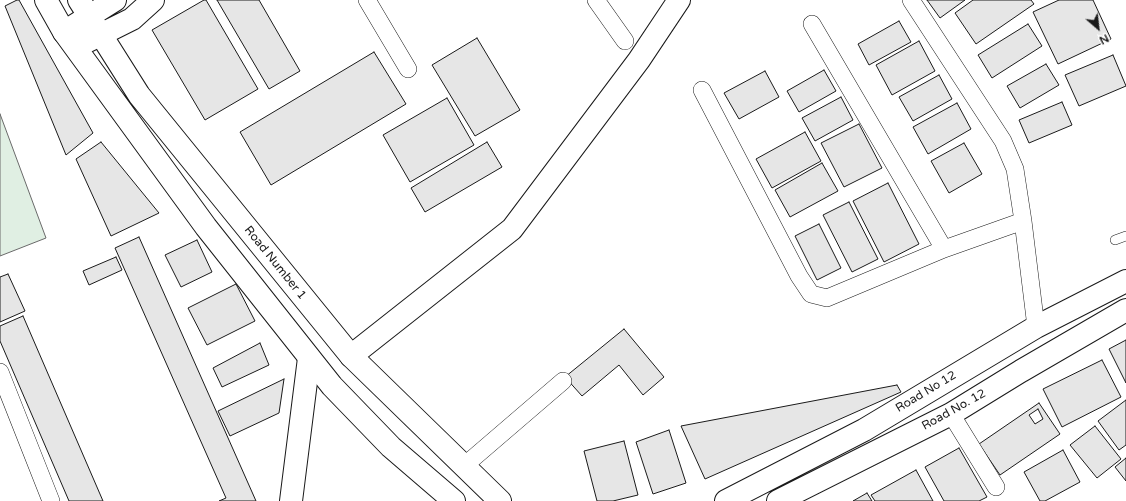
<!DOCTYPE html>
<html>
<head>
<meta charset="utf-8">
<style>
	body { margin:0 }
	#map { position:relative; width:1126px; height:501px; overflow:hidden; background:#fff; font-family:"Varela Round",sans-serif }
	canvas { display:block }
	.north { position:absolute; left:1078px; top:8px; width:40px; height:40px; -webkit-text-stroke:3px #fff; paint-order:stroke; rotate:152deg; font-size:11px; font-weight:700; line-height:16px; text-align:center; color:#1a1a1a }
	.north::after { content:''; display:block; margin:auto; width:14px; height:18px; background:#1a1a1a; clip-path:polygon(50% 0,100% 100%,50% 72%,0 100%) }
</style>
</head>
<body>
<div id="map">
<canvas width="1126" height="501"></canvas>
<div class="north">N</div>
</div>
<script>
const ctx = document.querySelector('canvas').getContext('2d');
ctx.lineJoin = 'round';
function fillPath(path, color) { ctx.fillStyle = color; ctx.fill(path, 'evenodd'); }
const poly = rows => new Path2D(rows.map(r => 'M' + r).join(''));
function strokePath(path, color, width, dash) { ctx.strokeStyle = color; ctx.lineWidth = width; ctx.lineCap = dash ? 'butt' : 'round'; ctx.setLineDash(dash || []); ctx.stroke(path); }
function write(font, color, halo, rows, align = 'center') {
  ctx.font = font + ' "Varela Round",sans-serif'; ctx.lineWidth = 3; ctx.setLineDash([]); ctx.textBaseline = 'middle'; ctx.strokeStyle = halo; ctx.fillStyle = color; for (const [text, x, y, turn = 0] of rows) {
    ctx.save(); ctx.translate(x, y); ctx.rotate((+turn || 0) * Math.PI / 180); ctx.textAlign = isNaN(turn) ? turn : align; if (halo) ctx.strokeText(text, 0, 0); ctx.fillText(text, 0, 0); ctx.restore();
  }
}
const green = poly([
	[0,114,46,238,0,256,0,114]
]);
fillPath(green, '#e0efe3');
strokePath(green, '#6a6a6a', 1);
const building = poly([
	[17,0,19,0,93,133,66,155,5,6,17,0],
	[204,0,206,0,258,89,205,120,152,30,204,0],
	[217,0,259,0,300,71,269,89,217,0],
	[927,0,965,0,940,18,927,0],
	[973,0,1031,0,1034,4,976,44,955,13,973,0],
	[1059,0,1093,0,1111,39,1058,64,1033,12,1059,0],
	[899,21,911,42,869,65,858,44,899,21],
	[1028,24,1042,46,992,78,978,55,1028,24],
	[477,38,520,110,475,136,432,65,477,38],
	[919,41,935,71,892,95,876,65,919,41],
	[374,52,406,104,271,185,240,132,374,52],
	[1113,55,1126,86,1079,106,1065,75,1113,55],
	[1046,64,1059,85,1020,108,1007,86,1046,64],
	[824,70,836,91,799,112,787,91,824,70],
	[765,71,779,97,739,119,724,93,765,71],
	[939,75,952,99,913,121,899,97,939,75],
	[841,97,853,120,815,141,802,118,841,97],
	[447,98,474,145,410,182,383,135,447,98],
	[1062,102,1072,125,1029,143,1019,120,1062,102],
	[957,103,971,129,928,154,913,127,957,103],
	[859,124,882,168,844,187,821,143,859,124],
	[805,132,821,161,772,188,756,159,805,132],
	[101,142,159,213,111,236,76,159,101,142],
	[487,142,502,167,425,212,411,188,487,142],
	[964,143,982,174,949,193,931,161,964,143],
	[822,163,838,191,790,217,775,190,822,163],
	[888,183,919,244,884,262,853,201,888,183],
	[849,202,878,259,852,272,823,215,849,202],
	[819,224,841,268,817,280,795,236,819,224],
	[139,237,205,386,256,501,219,501,226,498,115,248,139,237],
	[197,240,212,272,181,287,165,255,197,240],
	[116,257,122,270,89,285,83,271,116,257],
	[8,274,25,311,0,322,0,277,8,274],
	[236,284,255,321,207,345,188,308,236,284],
	[23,316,103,501,69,501,0,341,0,326,23,316],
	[624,329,664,377,643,395,619,365,582,396,565,377,624,329],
	[1126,340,1126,383,1109,349,1126,340],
	[260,343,269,365,222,387,213,368,260,343],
	[1102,360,1121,397,1062,427,1043,389,1102,360],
	[284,379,279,413,230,436,218,411,284,379],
	[897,385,901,392,705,479,681,426,897,385],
	[1126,400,1126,445,1119,450,1098,421,1126,400],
	[1039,403,1060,434,1000,475,979,444,1039,403],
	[1038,409,1043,419,1035,424,1029,415,1038,409],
	[1095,426,1121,459,1097,478,1070,445,1095,426],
	[669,430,686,483,653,494,636,442,669,430],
	[624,441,638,495,613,501,597,501,584,451,624,441],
	[959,448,987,497,979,501,944,501,925,467,959,448],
	[1063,450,1080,482,1045,501,1040,501,1024,472,1063,450],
	[1126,458,1126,481,1115,467,1126,458],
	[916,470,933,501,875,501,871,495,916,470],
	[867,493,872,501,853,501,867,493]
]);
fillPath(building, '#e6e6e6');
strokePath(building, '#1a1a1a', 1);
const service = poly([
	[1115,240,1126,236]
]);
const minor = poly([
	[367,0,408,69],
	[596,0,625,41],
	[812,24,944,249,1023,221,1015,169,1003,141,911,0],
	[702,90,799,276,811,294,827,298,944,249],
	[1023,221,1036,327],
	[0,372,51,501],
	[951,414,996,487],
	[464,466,563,381]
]);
const tertiary = poly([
	[64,32,115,0],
	[76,47,132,19,153,0],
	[351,356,512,229,639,60,679,0],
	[291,501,309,358]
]);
const secondary = poly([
	[726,501,864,430,1036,327,1126,281],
	[778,501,951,414,1021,371,1126,310]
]);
const primary = poly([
	[46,0,64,32,206,227,332,386,391,447,454,501],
	[79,0,139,95,351,356,500,501]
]);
strokePath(service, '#1a1a1a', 10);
strokePath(minor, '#1a1a1a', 18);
strokePath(tertiary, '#1a1a1a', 24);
strokePath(secondary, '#1a1a1a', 24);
strokePath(primary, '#1a1a1a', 24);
strokePath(service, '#fff', 9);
strokePath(minor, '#fff', 17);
strokePath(tertiary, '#fff', 22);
strokePath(secondary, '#fff', 22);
strokePath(primary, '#fff', 22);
write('12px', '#1a1a1a', '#fff', [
	["Road Number 1",275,263,51],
	["Road No 12",926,392,-31],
	["Road No. 12",954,410,-29]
]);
</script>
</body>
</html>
